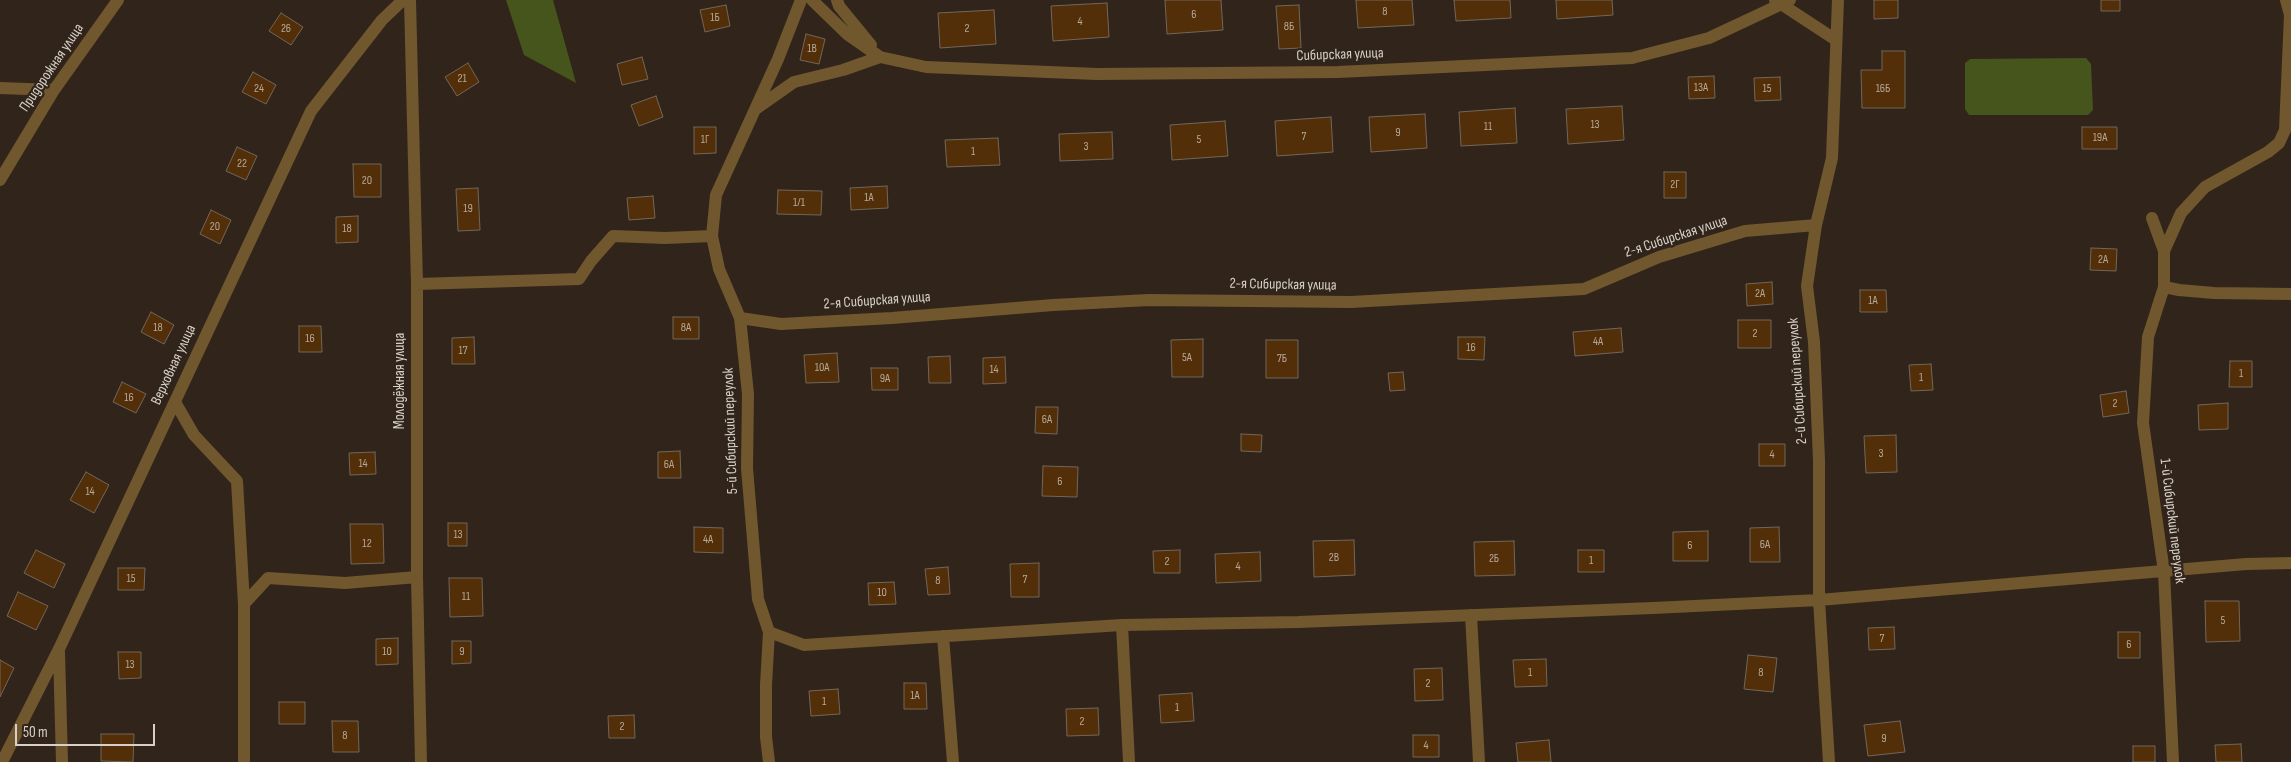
<!DOCTYPE html>
<html>
<head>
<meta charset="utf-8">
<style>
	body { margin:0 }
	#map { position:relative; width:2291px; height:762px; overflow:hidden; background:#31251b; font-family:"Sofia Sans Condensed",sans-serif }
	canvas { display:block }
	.scale { position:absolute; left:15px; top:724px; width:140px; height:22px; box-sizing:border-box; border:2px solid #d7d0c9; border-top:0; padding-left:6px; font-size:15px; line-height:18px; white-space:nowrap; color:#d7d0c9; -webkit-text-stroke:4px #31251b; paint-order:stroke }
</style>
</head>
<body>
<div id="map">
<canvas width="2291" height="762"></canvas>
<div class="scale">50 m</div>
</div>
<script>
const ctx = document.querySelector('canvas').getContext('2d');
ctx.lineJoin = 'round';
function fillPath(path, color) { ctx.fillStyle = color; ctx.fill(path, 'evenodd'); }
const poly = rows => new Path2D(rows.map(r => 'M' + r).join(''));
function strokePath(path, color, width, dash) { ctx.strokeStyle = color; ctx.lineWidth = width; ctx.lineCap = dash ? 'butt' : 'round'; ctx.setLineDash(dash || []); ctx.stroke(path); }
function write(font, color, halo, rows, align = 'center') {
  ctx.font = font + ' "Sofia Sans Condensed",sans-serif'; ctx.lineWidth = 4.5; ctx.setLineDash([]); ctx.textBaseline = 'middle'; ctx.strokeStyle = halo; ctx.fillStyle = color; for (const [text, x, y, turn = 0] of rows) {
    ctx.save(); ctx.translate(x, y); ctx.rotate((+turn || 0) * Math.PI / 180); ctx.textAlign = isNaN(turn) ? turn : align; if (halo) ctx.strokeText(text, 0, 0); ctx.fillText(text, 0, 0); ctx.restore();
  }
}
fillPath(poly([
	[506,0,553,0,576,83,524,55],
	[2086,58,2091,64,2093,110,2088,115,1969,115,1965,109,1965,63,1970,59]
]), '#45551c');
const building = poly([
	[1165,0,1221,0,1223,30,1167,34,1165,0],
	[1356,0,1412,0,1414,25,1358,28,1356,0],
	[1454,0,1510,0,1511,18,1456,21,1454,0],
	[1556,0,1612,0,1613,15,1557,19,1556,0],
	[1874,0,1898,0,1898,18,1874,19,1874,0],
	[2101,0,2120,0,2120,11,2101,11,2101,0],
	[1107,3,1109,37,1053,41,1051,6,1107,3],
	[726,5,730,26,705,32,700,10,726,5],
	[1299,5,1301,48,1279,49,1276,6,1299,5],
	[994,10,996,44,940,48,938,13,994,10],
	[281,13,303,27,291,45,269,31,281,13],
	[806,34,825,39,819,64,800,60,806,34],
	[1882,51,1905,51,1905,108,1862,108,1861,70,1882,70,1882,51],
	[642,57,648,79,622,85,617,64,642,57],
	[468,63,479,82,457,96,445,77,468,63],
	[253,72,276,85,266,104,242,92,253,72],
	[1714,76,1715,98,1689,99,1688,77,1714,76],
	[1780,77,1781,100,1755,101,1754,78,1780,77],
	[656,96,663,117,639,126,631,105,656,96],
	[1622,106,1624,140,1568,144,1566,109,1622,106],
	[1515,108,1517,143,1461,146,1459,112,1515,108],
	[1425,114,1427,148,1371,152,1369,117,1425,114],
	[1331,117,1333,152,1277,156,1275,121,1331,117],
	[1225,121,1228,156,1172,160,1170,125,1225,121],
	[694,127,716,127,716,153,694,154,694,127],
	[2082,127,2117,127,2117,149,2082,149,2082,127],
	[1112,132,1113,159,1060,161,1059,134,1112,132],
	[998,138,1000,165,947,167,945,140,998,138],
	[237,147,257,156,246,180,226,171,237,147],
	[353,164,381,164,381,197,354,197,353,164],
	[1664,172,1686,172,1686,198,1664,198,1664,172],
	[887,186,888,208,851,210,850,188,887,186],
	[478,188,480,230,458,231,456,189,478,188],
	[778,190,822,191,821,215,777,214,778,190],
	[653,196,655,218,629,220,627,198,653,196],
	[211,210,231,220,220,244,200,234,211,210],
	[358,216,358,242,336,243,336,217,358,216],
	[2091,248,2117,249,2116,271,2090,270,2091,248],
	[1772,282,1773,304,1747,306,1746,284,1772,282],
	[1860,290,1886,290,1887,312,1860,312,1860,290],
	[151,312,174,325,164,344,141,332,151,312],
	[673,317,699,317,699,339,673,339,673,317],
	[1738,320,1771,320,1771,348,1738,348,1738,320],
	[299,326,321,326,322,352,299,352,299,326],
	[1621,328,1623,352,1575,356,1573,332,1621,328],
	[474,337,475,364,452,364,452,338,474,337],
	[1458,337,1485,337,1484,360,1458,359,1458,337],
	[1203,339,1203,377,1172,377,1171,340,1203,339],
	[1266,340,1298,340,1298,378,1266,378,1266,340],
	[837,353,839,382,806,383,804,355,837,353],
	[950,356,951,383,929,383,928,357,950,356],
	[1005,357,1006,383,983,384,983,358,1005,357],
	[2230,361,2252,361,2252,387,2229,387,2230,361],
	[1931,364,1933,390,1911,391,1909,365,1931,364],
	[871,368,898,368,898,390,872,390,871,368],
	[1403,372,1405,390,1390,391,1388,373,1403,372],
	[122,382,146,394,136,413,113,402,122,382],
	[2126,391,2129,413,2103,417,2100,395,2126,391],
	[2228,403,2228,429,2199,430,2198,405,2228,403],
	[1036,407,1058,407,1057,434,1035,433,1036,407],
	[1241,434,1262,435,1261,452,1241,451,1241,434],
	[1896,435,1897,472,1866,473,1864,436,1896,435],
	[1759,444,1785,444,1785,466,1759,466,1759,444],
	[680,451,681,478,658,478,658,452,680,451],
	[375,452,376,474,350,475,349,453,375,452],
	[1043,466,1078,467,1077,497,1042,496,1043,466],
	[86,472,109,485,94,513,70,500,86,472],
	[448,523,467,523,467,546,448,546,448,523],
	[350,524,383,524,384,563,351,564,350,524],
	[694,527,723,528,723,553,694,552,694,527],
	[1779,527,1780,562,1750,562,1750,528,1779,527],
	[1708,531,1708,561,1673,561,1673,532,1708,531],
	[1354,540,1355,575,1314,577,1313,541,1354,540],
	[1514,541,1515,575,1475,576,1474,542,1514,541],
	[36,550,65,564,54,588,24,573,36,550],
	[1180,550,1180,573,1154,573,1153,551,1180,550],
	[1578,550,1604,550,1604,572,1578,572,1578,550],
	[1260,552,1261,581,1216,583,1215,554,1260,552],
	[1039,563,1039,597,1011,597,1010,564,1039,563],
	[948,567,950,594,928,595,925,569,948,567],
	[118,568,145,568,144,590,118,590,118,568],
	[449,578,482,578,483,616,450,617,449,578],
	[894,582,896,604,869,605,868,583,894,582],
	[18,592,48,606,36,630,7,616,18,592],
	[2205,601,2239,601,2240,641,2206,642,2205,601],
	[1894,627,1895,649,1869,650,1868,628,1894,627],
	[2118,632,2140,632,2140,658,2118,658,2118,632],
	[398,638,398,664,376,665,376,639,398,638],
	[452,641,471,641,471,663,452,664,452,641],
	[118,652,141,652,141,678,119,679,118,652],
	[1748,655,1777,658,1773,692,1744,689,1748,655],
	[1546,659,1547,686,1515,687,1513,660,1546,659],
	[0,660,14,668,0,697,0,660],
	[1442,668,1443,700,1415,701,1414,669,1442,668],
	[904,683,926,683,927,709,904,709,904,683],
	[838,689,840,714,811,716,809,691,838,689],
	[1192,693,1194,721,1161,723,1159,695,1192,693],
	[279,702,305,702,305,724,279,724,279,702],
	[1098,708,1099,735,1067,736,1066,709,1098,708],
	[634,715,635,738,609,738,608,716,634,715],
	[332,721,358,721,359,752,333,752,332,721],
	[1900,721,1905,752,1868,756,1864,725,1900,721],
	[101,734,134,734,133,762,101,761,101,734],
	[1413,735,1439,735,1439,757,1413,757,1413,735],
	[1549,740,1551,762,1518,762,1516,743,1549,740],
	[2241,744,2242,762,2216,762,2215,745,2241,744],
	[2133,746,2155,746,2155,762,2133,762,2133,746]
]);
fillPath(building, '#522f09');
strokePath(building, '#73665a', 1);
strokePath(poly([
	[410,0,417,284,417,577,421,762],
	[812,0,847,34,880,57,926,67,1097,74,1338,72,1632,58,1709,38,1790,0],
	[837,0,839,6,871,45],
	[1775,0,1836,40],
	[0,88,54,90],
	[757,108,794,82,843,70,880,57],
	[0,180,54,90,118,0],
	[2152,218,2164,251],
	[417,284,579,279,591,261,613,236,665,238,712,236],
	[2164,287,2179,290,2214,293,2291,294],
	[740,318,781,324,892,318,1053,305,1149,300,1351,302,1584,289,1659,257,1745,231,1816,225],
	[175,402,194,435,237,481,244,604],
	[1471,615,1479,762],
	[1122,625,1129,762],
	[769,632,804,645,1122,625,1299,622,1653,608,1819,600,2246,564,2291,563],
	[943,636,953,762],
	[59,652,62,762],
	[2,762,59,649,311,111,382,20,403,0],
	[244,762,244,604,268,578,345,583,417,577],
	[769,762,766,737,766,685,769,632,758,599,747,468,748,394,740,318,719,269,712,236,716,195,778,59,801,0],
	[1829,762,1819,600,1819,460,1814,342,1807,286,1816,225,1832,158,1838,0],
	[2173,762,2164,572,2143,423,2148,337,2164,287,2164,251,2181,213,2205,187,2268,152,2279,143,2285,130,2290,15,2286,0]
]), '#71572e', 12);
write('12px', '#b6a899', null, [
	["8",1385,12],
	["6",1194,15],
	["1Б",715,18],
	["4",1080,22],
	["8Б",1289,27],
	["26",286,29],
	["2",967,29],
	["1В",812,49],
	["21",462,79],
	["13А",1701,88],
	["24",259,89],
	["15",1767,89],
	["16Б",1883,89],
	["13",1595,125],
	["11",1488,127],
	["9",1398,133],
	["7",1304,137],
	["19А",2100,138],
	["1Г",705,140],
	["5",1199,140],
	["3",1086,147],
	["1",973,152],
	["22",242,164],
	["20",367,181],
	["2Г",1675,185],
	["1А",869,198],
	["1/1",799,203],
	["19",468,209],
	["20",215,227],
	["18",347,229],
	["2А",2103,260],
	["2А",1760,294],
	["1А",1873,301],
	["18",158,328],
	["8А",686,328],
	["2",1755,334],
	["16",310,339],
	["4А",1598,342],
	["16",1471,348],
	["17",463,351],
	["5А",1187,358],
	["7Б",1282,359],
	["10А",822,368],
	["14",994,370],
	["1",2241,374],
	["1",1921,378],
	["9А",885,379],
	["16",129,398],
	["2",2115,404],
	["6А",1047,420],
	["3",1881,454],
	["4",1772,455],
	["14",363,464],
	["6А",669,465],
	["6",1060,482],
	["14",90,492],
	["13",458,535],
	["4А",708,540],
	["12",367,544],
	["6А",1765,545],
	["6",1690,546],
	["2В",1334,558],
	["2Б",1494,559],
	["1",1591,561],
	["2",1167,562],
	["4",1238,567],
	["15",131,579],
	["7",1025,580],
	["8",938,581],
	["10",882,593],
	["11",466,597],
	["5",2223,621],
	["7",1882,639],
	["6",2129,645],
	["10",387,652],
	["9",462,652],
	["13",130,665],
	["1",1530,673],
	["8",1761,673],
	["2",1428,684],
	["1А",915,696],
	["1",824,702],
	["1",1177,708],
	["2",1082,722],
	["2",622,727],
	["8",345,736],
	["9",1884,739],
	["4",1426,746]
]);
write('15px', '#d7d0c9', '#31251b', [
	["Сибирская улица",1340,55,-2],
	["Придорожная улица",52,68,-56],
	["2-я Сибирская улица",1676,237,-18],
	["2-я Сибирская улица",1283,285,1],
	["2-я Сибирская улица",877,301,-4],
	["Верховная улица",174,365,-65],
	["Молодёжная улица",400,381,-90],
	["2-й Сибирский переулок",1798,381,-94],
	["5-й Сибирский переулок",731,431,-92],
	["1-й Сибирский переулок",2172,521,83]
]);
</script>
</body>
</html>
